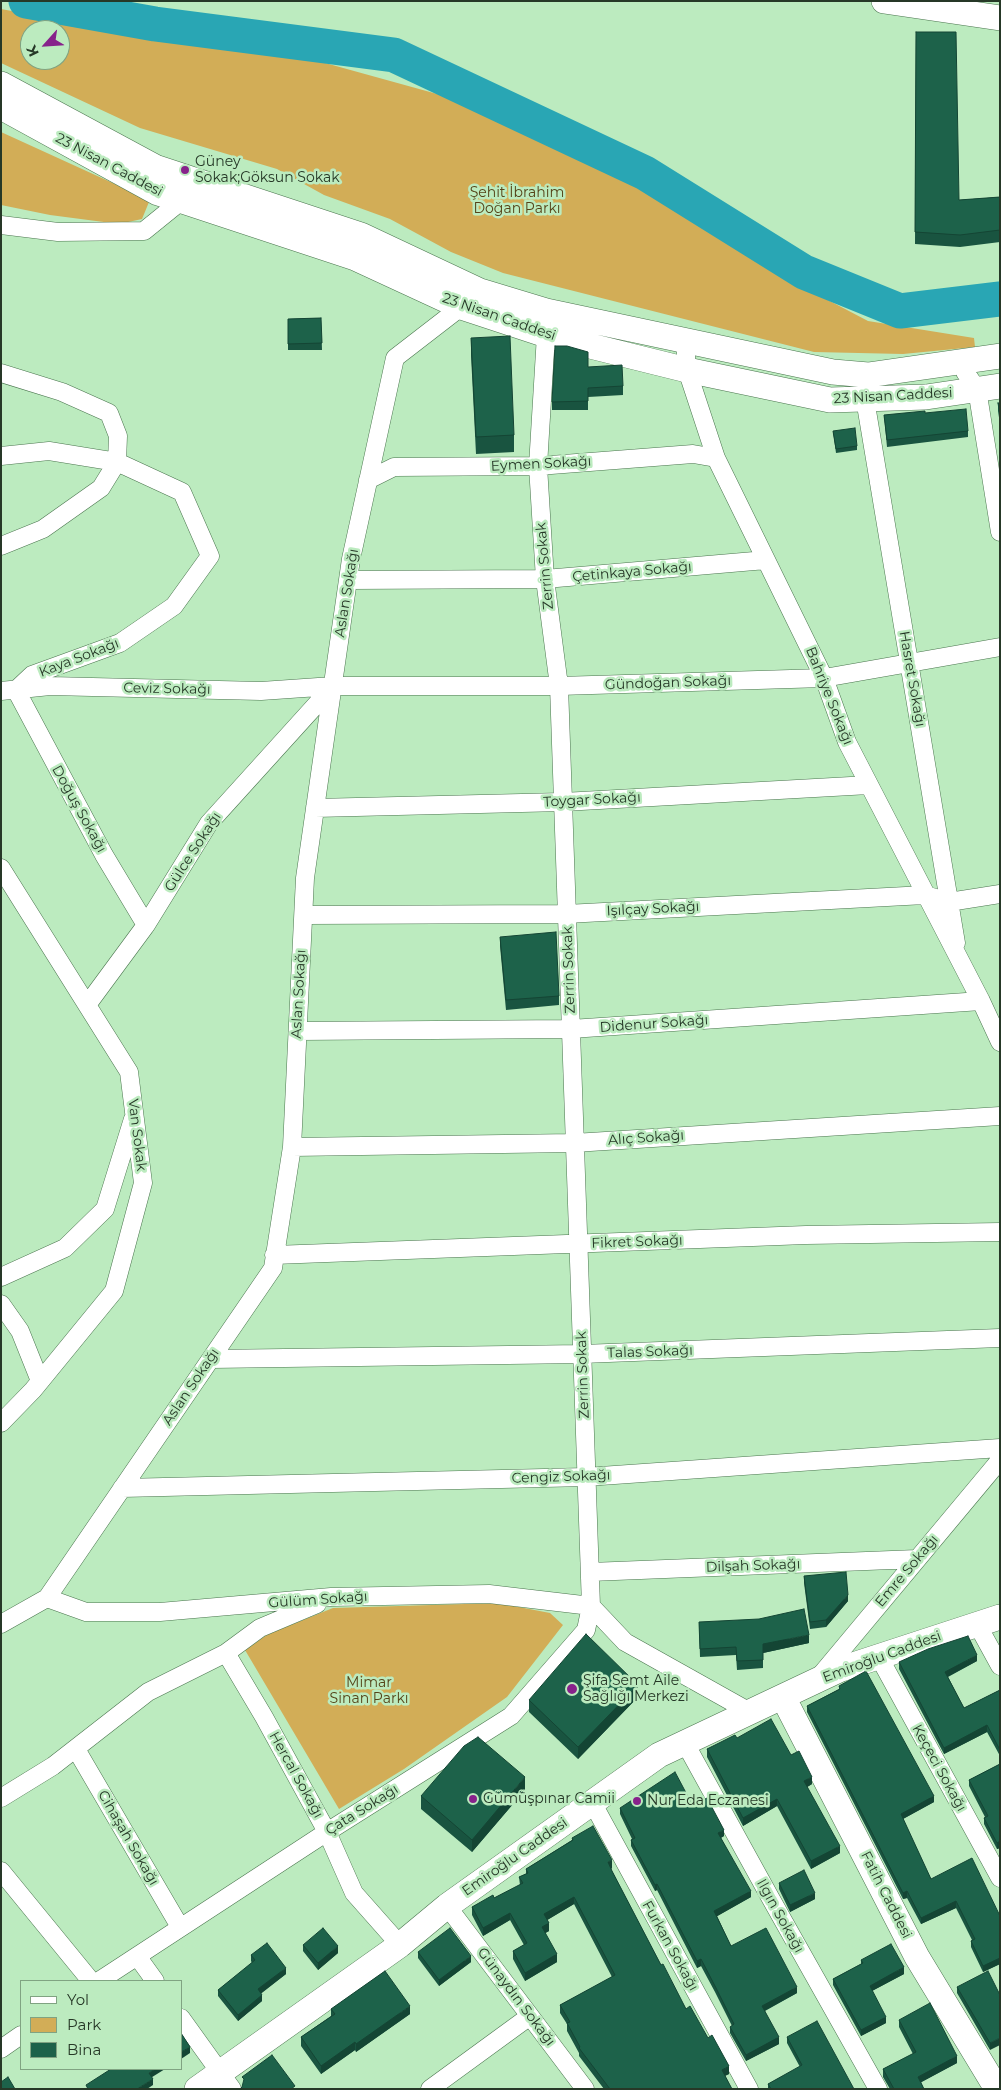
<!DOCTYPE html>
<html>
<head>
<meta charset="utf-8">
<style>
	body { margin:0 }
	#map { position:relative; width:1001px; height:2090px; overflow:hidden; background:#bcebbf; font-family:Montserrat,sans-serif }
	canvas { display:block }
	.frame { position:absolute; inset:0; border:2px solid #263827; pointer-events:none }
	.legend { position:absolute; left:20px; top:1980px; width:162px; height:90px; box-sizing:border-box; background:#bcebbf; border:1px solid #80a382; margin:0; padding:6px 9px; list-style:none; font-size:15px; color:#263827 }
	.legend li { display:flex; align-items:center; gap:10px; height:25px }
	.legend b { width:25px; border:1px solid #80a382 }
	.north { position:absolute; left:20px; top:20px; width:50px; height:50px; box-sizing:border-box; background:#bcebbf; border:1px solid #80a382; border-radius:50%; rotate:244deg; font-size:14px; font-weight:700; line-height:20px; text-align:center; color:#263827 }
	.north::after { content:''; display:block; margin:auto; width:18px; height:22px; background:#87228b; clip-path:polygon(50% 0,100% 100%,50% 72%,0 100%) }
</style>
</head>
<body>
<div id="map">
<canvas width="1001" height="2090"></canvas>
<div class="frame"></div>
<ul class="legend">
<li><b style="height:6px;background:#fff"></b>Yol</li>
<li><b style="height:14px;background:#d2ad57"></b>Park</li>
<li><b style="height:14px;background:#1d624a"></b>Bina</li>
</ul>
<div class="north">K</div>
</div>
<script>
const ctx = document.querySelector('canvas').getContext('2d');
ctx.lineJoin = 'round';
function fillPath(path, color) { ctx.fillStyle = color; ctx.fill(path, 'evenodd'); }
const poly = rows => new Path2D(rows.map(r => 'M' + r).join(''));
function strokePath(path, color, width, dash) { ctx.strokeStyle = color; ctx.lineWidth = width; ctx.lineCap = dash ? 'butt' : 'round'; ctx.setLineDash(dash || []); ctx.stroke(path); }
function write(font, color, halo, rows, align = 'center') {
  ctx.font = font + ' Montserrat,sans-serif'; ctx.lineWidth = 5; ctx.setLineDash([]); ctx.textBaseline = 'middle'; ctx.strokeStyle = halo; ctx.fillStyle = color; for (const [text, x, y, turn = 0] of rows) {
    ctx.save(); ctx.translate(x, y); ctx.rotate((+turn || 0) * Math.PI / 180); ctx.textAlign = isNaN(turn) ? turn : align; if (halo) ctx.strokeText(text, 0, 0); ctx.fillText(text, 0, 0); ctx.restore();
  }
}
fillPath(poly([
	[1,9,103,28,271,48,448,97,587,152,720,227,805,288,868,321,974,338,975,347,903,354,814,352,503,273,451,252,390,219,324,195,277,169,140,128,1,63],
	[30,30,60,30,60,60,30,60],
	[1,132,139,195,149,202,142,219,119,224,50,215,1,205],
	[498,1603,550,1613,563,1625,507,1697,404,1769,339,1809,245,1650,268,1634,333,1608]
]), '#d2ad57');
strokePath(poly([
	[26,1,155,24,394,55,645,173,804,272,900,311,1000,299]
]), '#29a6b4', 35);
const street = poly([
	[1,225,58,232,144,231,181,201,185,193],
	[685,340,687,370,716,458,824,678,847,742,981,1001,1000,1042],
	[963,361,965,372,977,389,1000,532],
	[1,373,62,392,109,413,118,436,117,462],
	[865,399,956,943],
	[1,456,49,451,117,462,182,492,210,556,174,606,120,643,32,675,16,690,104,855,146,925],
	[368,480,394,467,538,466,693,454,716,458],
	[1,546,43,529,101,488,117,462],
	[348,580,545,579,766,560],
	[1,691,50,686,261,691,333,686,559,686,824,678,1000,647],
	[315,808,563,802,869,785],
	[1,868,129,1072,143,1183,114,1291,33,1390,1,1423],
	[304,915,566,914,925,895,949,902,1000,894],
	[87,1005,146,925,209,823,333,686],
	[298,1031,571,1029,981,1001],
	[292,1147,574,1143,1000,1116],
	[274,1255,806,1235,1000,1232],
	[1,1277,65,1248,105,1209,133,1119],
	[1,1304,20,1331,40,1381],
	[211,1359,582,1354,1000,1338],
	[122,1488,586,1477,1000,1448],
	[590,1572,917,1559],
	[47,1598,86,1612,160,1612,331,1597,489,1594,591,1606],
	[591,1606,625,1642,750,1712],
	[1,1624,47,1598,273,1268,292,1147,305,878,351,559,395,358,461,307],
	[977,1624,1000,1666],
	[226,1653,264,1717,327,1832,354,1893,400,1945],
	[879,1657,1000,1878],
	[819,1677,1000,1460],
	[685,1743,771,1899,878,2089],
	[76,1749,180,1927],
	[1,1798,53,1766,148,1692,226,1653,260,1628,317,1604],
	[592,1802,749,2089],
	[1,1871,91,1981],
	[447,1906,585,2089],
	[137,1956,155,1981],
	[99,1981,327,1832,511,1716,586,1630,591,1606,559,686,545,579,538,466,546,335],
	[181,2018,232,2089],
	[1,2049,21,2035],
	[430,2089,530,2016]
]);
const secondary = poly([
	[884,1,1000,18],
	[1,84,155,167,361,235,480,291,546,311,833,372,868,375,1000,356],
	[1,107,158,193,355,258,461,307,546,335,687,370,830,400,926,397,1000,386],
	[783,1697,917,1957,997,2089],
	[197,2089,400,1945,447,1906,659,1755,841,1669,1000,1617]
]);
strokePath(street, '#4a754e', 19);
strokePath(secondary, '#4a754e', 26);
strokePath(street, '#fff', 18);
strokePath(secondary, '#fff', 25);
fillPath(poly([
	[916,32,959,200,1000,197,1000,242,960,247,915,244],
	[321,318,322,350,288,350,288,319],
	[471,338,514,435,514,452,476,454,471,355],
	[588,367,623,386,623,395,588,397,588,410,552,410,552,402],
	[998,403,1000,403,1000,424,998,411],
	[925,413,968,431,968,437,887,447,884,415],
	[833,431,857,446,857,450,836,453],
	[500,937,559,996,559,1005,506,1010,500,946],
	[804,1576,848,1601,826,1627,810,1629,804,1583],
	[699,1622,809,1643,763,1653,763,1668,737,1670,736,1655,700,1657],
	[977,1661,948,1677,964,1708,1000,1690,1000,1756,987,1732,944,1754,899,1669,899,1662],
	[839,1686,934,1802,903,1819,931,1879,1000,1916,1000,1964,983,1972,971,1947,971,1941,972,1940,956,1908,921,1924,907,1898,903,1899,807,1712,807,1706,839,1689],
	[638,1697,578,1759,529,1712,529,1700],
	[737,1738,791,1755,812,1784,807,1787,840,1853,811,1869,777,1806,743,1826,707,1757,707,1749],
	[1000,1764,1000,1848,997,1849,984,1824,984,1818,985,1817,969,1786,969,1780],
	[525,1790,472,1852,421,1809,421,1796],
	[693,1806,724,1836,721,1838,751,1897,717,1916,731,1946,797,1993,765,2011,779,2044,746,2061,730,2033,730,2027,732,2026,715,1992,701,1966,697,1968,657,1890,655,1891,631,1846,631,1840,632,1839,620,1814,620,1808],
	[572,1838,612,1868,611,1869,661,1965,686,2009,729,2074,725,2076,732,2089,604,2089,579,2056,579,2053,567,2031,567,2024,560,2013,560,2005,612,1977,574,1904,547,1920,549,1931,545,1933,557,1962,525,1981,513,1959,513,1951,524,1945,510,1920,483,1936,472,1915,472,1907,494,1898,520,1885,519,1877,526,1874,526,1869,572,1840],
	[779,1883,815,1899,790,1912,779,1889],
	[303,1945,338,1953,318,1970,303,1951],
	[418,1952,471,1962,439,1986,418,1958],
	[251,1955,286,1974,261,1993,262,2001,238,2021,218,1996,218,1990,252,1963,251,1961],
	[861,1960,904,1974,872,1991,886,2023,861,2036,833,1985,833,1979,861,1964],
	[957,1987,1000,1995,990,2050,957,1993],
	[331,2009,410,2014,356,2052,355,2050,321,2074,301,2046,301,2037,331,2016],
	[899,2020,957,2063,921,2082,924,2089,890,2089,883,2077,883,2069,913,2054,899,2027],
	[787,2037,854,2089,768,2089,768,2084,800,2067,787,2043]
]), '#195440');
fillPath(poly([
	[848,1595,848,1601,826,1627,826,1620],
	[809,1635,809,1643,763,1653,763,1644],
	[977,1655,977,1661,945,1678,945,1672],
	[638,1685,638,1697,578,1759,578,1747],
	[987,1725,987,1732,944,1754,944,1748],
	[525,1777,525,1790,472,1852,472,1840],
	[812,1777,812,1784,804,1789,804,1781],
	[934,1796,934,1802,901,1820,901,1814],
	[777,1799,777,1806,743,1826,743,1818],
	[724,1830,724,1836,718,1839,718,1833],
	[1000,1841,1000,1848,997,1849,997,1843],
	[840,1846,840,1853,811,1869,811,1861],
	[612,1860,612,1868,608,1870,608,1862],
	[657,1884,657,1890,655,1891,655,1885],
	[751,1891,751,1897,714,1918,714,1911],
	[907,1891,907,1898,903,1899,903,1893],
	[815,1893,815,1899,790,1912,790,1905],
	[574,1897,574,1904,544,1922,544,1914],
	[956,1901,956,1908,921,1924,921,1918],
	[510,1913,510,1920,483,1936,483,1928],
	[549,1923,549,1931,542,1935,542,1927],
	[338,1946,338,1953,318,1970,318,1963],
	[557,1954,557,1962,525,1981,525,1973],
	[471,1956,471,1962,439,1986,439,1980],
	[1000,1958,1000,1964,983,1972,983,1966],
	[701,1959,701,1966,697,1968,697,1961],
	[904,1967,904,1974,870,1992,870,1986],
	[286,1968,286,1974,258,1996,258,1989],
	[797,1987,797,1993,762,2012,762,2006],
	[262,1995,262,2001,238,2021,238,2015],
	[410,2006,410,2014,356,2052,356,2044],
	[886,2017,886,2023,861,2036,861,2030],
	[779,2037,779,2044,746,2061,746,2055],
	[1000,2038,1000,2045,990,2050,990,2043],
	[355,2042,355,2050,321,2074,321,2066],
	[190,2047,190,2053,181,2059,181,2052],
	[957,2056,957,2063,918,2084,918,2077],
	[729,2066,729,2074,722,2077,722,2070],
	[155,2069,165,2069,149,2079,149,2073],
	[153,2079,153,2085,147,2089,137,2089]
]), '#144534');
const building = poly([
	[916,32,956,32,959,200,1000,197,1000,230,960,235,915,232,916,32],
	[321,318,322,343,288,344,288,319,321,318],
	[510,336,514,435,476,437,471,338,510,336],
	[555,346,567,346,588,352,588,367,622,365,623,386,588,388,588,401,552,402,555,346],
	[998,403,1000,403,1000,415,998,403],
	[966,409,968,431,887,440,884,415,925,411,925,413,966,409],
	[855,428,857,446,836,449,833,431,855,428],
	[556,932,559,996,506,1000,500,937,556,932],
	[846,1572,848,1595,826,1620,810,1622,804,1576,846,1572],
	[804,1609,809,1635,763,1644,763,1660,737,1661,736,1647,700,1649,699,1622,759,1619,804,1609],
	[586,1634,638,1685,578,1747,529,1700,586,1634],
	[968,1636,977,1655,945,1672,964,1708,1000,1690,1000,1750,987,1725,944,1748,899,1662,928,1649,968,1636],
	[866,1671,934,1796,901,1814,931,1879,972,1858,1000,1916,1000,1958,983,1966,971,1941,975,1939,956,1901,921,1918,907,1891,903,1893,807,1706,840,1689,839,1686,866,1671],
	[771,1719,791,1755,799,1751,812,1777,804,1781,840,1846,811,1861,777,1799,743,1818,707,1749,735,1735,737,1738,771,1719],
	[478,1737,525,1777,472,1840,421,1796,464,1746,478,1737],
	[1000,1764,1000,1841,997,1843,984,1818,988,1816,969,1780,1000,1764],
	[675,1772,693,1806,707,1798,724,1830,718,1833,751,1891,714,1911,731,1946,766,1928,797,1987,762,2006,779,2037,746,2055,730,2027,734,2024,715,1986,701,1959,697,1961,657,1884,655,1885,631,1840,635,1838,620,1808,675,1772],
	[593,1826,612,1860,608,1862,612,1871,661,1965,663,1964,686,2009,690,2006,708,2038,712,2035,729,2066,722,2070,732,2089,610,2089,579,2048,580,2047,567,2023,570,2022,560,2005,615,1975,574,1897,544,1914,549,1923,542,1927,557,1954,525,1973,513,1951,527,1943,510,1913,483,1928,472,1907,493,1895,494,1898,523,1883,519,1877,528,1873,526,1869,573,1840,572,1838,593,1826],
	[804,1870,815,1893,790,1905,779,1883,804,1870],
	[323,1928,338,1946,318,1963,303,1945,323,1928],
	[450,1928,471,1956,439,1980,418,1952,450,1928],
	[267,1943,286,1968,258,1989,262,1995,238,2015,218,1990,255,1960,251,1955,267,1943],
	[891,1944,904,1967,870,1986,886,2017,861,2030,833,1979,863,1963,861,1960,891,1944],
	[385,1971,410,2006,356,2044,355,2042,321,2066,301,2037,335,2014,331,2009,385,1971],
	[988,1971,1000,1995,1000,2038,990,2043,957,1987,988,1971],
	[930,2003,957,2056,918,2077,924,2089,894,2089,883,2069,916,2052,899,2020,930,2003],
	[817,2021,854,2089,771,2089,768,2084,802,2065,787,2037,817,2021],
	[181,2033,190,2047,181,2052,181,2033],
	[272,2055,295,2086,291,2089,240,2089,242,2087,244,2079,242,2077,272,2055],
	[111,2069,155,2069,149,2073,153,2079,137,2089,88,2089,86,2085,111,2069],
	[8,2077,15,2089,1,2089,1,2082,8,2077]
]);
fillPath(building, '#1d624a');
strokePath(building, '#144534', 1);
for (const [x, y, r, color] of [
	[185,170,5,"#87228b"],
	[572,1689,6,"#87228b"],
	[473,1799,5,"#87228b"],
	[637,1801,5,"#87228b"]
]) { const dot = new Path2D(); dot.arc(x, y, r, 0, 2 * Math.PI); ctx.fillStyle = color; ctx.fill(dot); strokePath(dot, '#bcebbf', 2); }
write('14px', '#263827', '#bcebbf', [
	["Güney",195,162],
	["Sokak;Göksun Sokak",195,178],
	["Şifa Semt Aile",583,1681],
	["Sağlığı Merkezi",583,1697],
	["Gümüşpınar Camii",483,1799],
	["Nur Eda Eczanesi",647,1801]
], 'left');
write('14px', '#263827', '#bcebbf', [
	["23 Nisan Caddesi",109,165,28],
	["23 Nisan Caddesi",499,317,19],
	["23 Nisan Caddesi",893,396,-3],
	["Eymen Sokağı",541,464,-3],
	["Zerrin Sokak",545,566,-95],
	["Çetinkaya Sokağı",632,572,-5],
	["Aslan Sokağı",347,593,-81],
	["Kaya Sokağı",79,658,-21],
	["Hasret Sokağı",912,679,80],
	["Gündoğan Sokağı",668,683,-2],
	["Ceviz Sokağı",167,689,1],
	["Bahriye Sokağı",829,696,68],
	["Toygar Sokağı",592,800,-3],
	["Doğuş Sokağı",79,809,61],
	["Gülce Sokağı",193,852,-57],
	["Işılçay Sokağı",653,909,-3],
	["Zerrin Sokak",569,970,-92],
	["Aslan Sokağı",299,994,-87],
	["Didenur Sokağı",654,1024,-4],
	["Van Sokak",137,1135,83],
	["Alıç Sokağı",646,1138,-4],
	["Fikret Sokağı",637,1242,-2],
	["Talas Sokağı",650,1352,-2],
	["Zerrin Sokak",583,1375,-92],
	["Aslan Sokağı",191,1387,-56],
	["Cengiz Sokağı",561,1477,-2],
	["Dilşah Sokağı",753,1566,-2],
	["Emre Sokağı",907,1571,-50],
	["Gülüm Sokağı",318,1600,-4],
	["Emiroğlu Caddesi",882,1657,-20],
	["Keçeci Sokağı",939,1768,61],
	["Hercal Sokağı",296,1775,61],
	["Çata Sokağı",362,1810,-32],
	["Cihaşah Sokağı",128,1838,60],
	["Emiroğlu Caddesi",515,1857,-35],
	["Fatih Caddesi",886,1895,63],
	["Ilgın Sokağı",780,1916,61],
	["Furkan Sokağı",670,1946,61],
	["Günaydın Sokağı",516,1997,53]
]);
write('14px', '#554318', '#bcebbf', [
	["Şehit İbrahim",517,193],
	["Doğan Parkı",517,209],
	["Mimar",369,1683],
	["Sinan Parkı",369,1699]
]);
</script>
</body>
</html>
